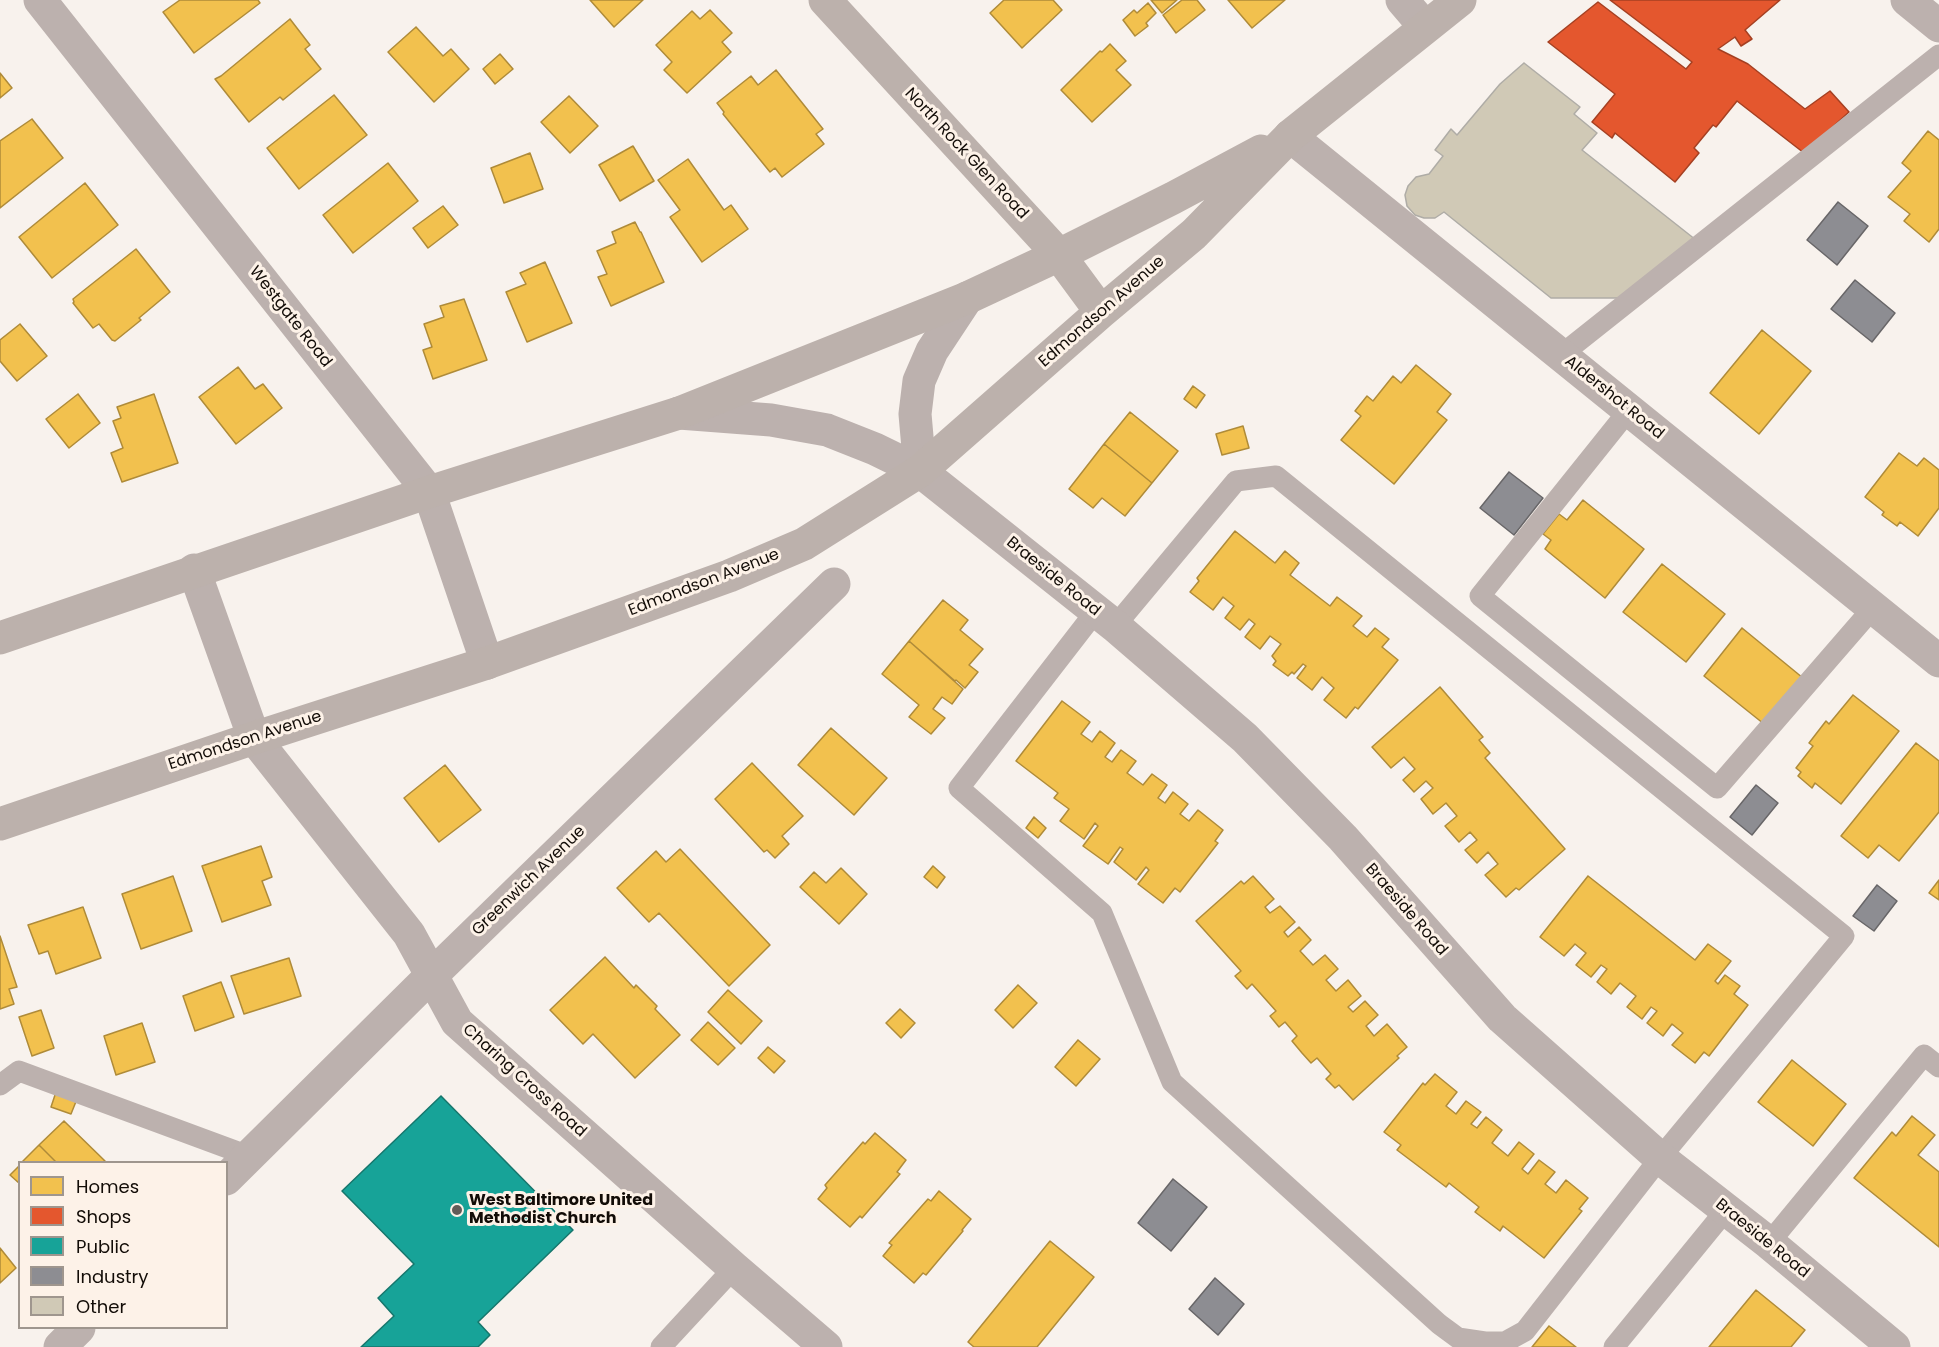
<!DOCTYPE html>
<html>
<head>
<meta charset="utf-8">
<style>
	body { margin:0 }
	#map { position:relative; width:1939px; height:1347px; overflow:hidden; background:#f8f2ed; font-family:Poppins,sans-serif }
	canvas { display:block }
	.legend { position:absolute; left:18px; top:1161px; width:210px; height:168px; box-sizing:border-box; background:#fdf2e8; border:2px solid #9f968e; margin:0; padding:8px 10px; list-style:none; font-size:18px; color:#120c07 }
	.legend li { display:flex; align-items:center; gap:12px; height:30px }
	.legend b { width:30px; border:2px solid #9f968e }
</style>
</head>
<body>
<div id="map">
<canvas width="1939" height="1347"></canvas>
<ul class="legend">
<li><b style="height:16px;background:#f2c14e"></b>Homes</li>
<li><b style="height:16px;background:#e4572e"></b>Shops</li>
<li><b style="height:16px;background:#17a398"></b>Public</li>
<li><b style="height:16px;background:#8d8d92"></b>Industry</li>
<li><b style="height:16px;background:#d0c9b6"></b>Other</li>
</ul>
</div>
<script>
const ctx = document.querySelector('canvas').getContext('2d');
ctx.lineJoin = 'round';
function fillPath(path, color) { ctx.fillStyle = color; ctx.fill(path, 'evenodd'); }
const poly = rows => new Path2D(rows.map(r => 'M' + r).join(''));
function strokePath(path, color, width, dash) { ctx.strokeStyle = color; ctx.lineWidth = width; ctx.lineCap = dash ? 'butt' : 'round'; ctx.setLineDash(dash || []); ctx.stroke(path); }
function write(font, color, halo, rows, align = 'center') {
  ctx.font = font + ' Poppins,sans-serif'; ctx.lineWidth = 6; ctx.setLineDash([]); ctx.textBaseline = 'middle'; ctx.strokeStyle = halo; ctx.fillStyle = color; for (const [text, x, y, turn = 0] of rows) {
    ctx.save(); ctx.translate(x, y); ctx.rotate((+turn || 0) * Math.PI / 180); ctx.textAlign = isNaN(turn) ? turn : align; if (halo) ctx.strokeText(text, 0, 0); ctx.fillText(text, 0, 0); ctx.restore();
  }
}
const homes = poly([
	[180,0,258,0,260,3,194,53,163,12,180,0],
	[590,0,643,0,614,27,590,0],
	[1004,0,1053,0,1062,10,1022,48,990,13,1004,0],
	[1151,0,1177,0,1162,13,1151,0],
	[1182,0,1197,0,1205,10,1176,33,1163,15,1182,0],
	[1228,0,1285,0,1252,28,1228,0],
	[1148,3,1156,13,1146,23,1148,26,1135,36,1123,20,1134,10,1137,13,1148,3],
	[710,10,732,33,722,42,731,52,687,93,664,70,672,62,656,45,692,11,700,19,710,10],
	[290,19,310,45,305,49,321,69,283,100,280,97,249,122,215,79,221,76,290,19],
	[416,27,443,56,451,49,469,69,434,102,388,52,416,27],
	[1110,44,1126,61,1116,70,1131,85,1092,122,1061,90,1100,51,1102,52,1110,44],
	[500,54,513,69,495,84,483,69,500,54],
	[776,70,823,129,816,134,824,144,782,177,775,168,770,172,723,114,724,112,717,103,751,76,758,85,776,70],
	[0,73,12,88,0,98,0,73],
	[334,95,367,135,299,189,267,148,334,95],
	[569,96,598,126,570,153,541,122,569,96],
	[32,119,63,158,0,208,0,141,32,119],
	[1928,131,1939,140,1939,229,1929,242,1904,221,1910,214,1888,197,1911,171,1902,163,1928,131],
	[633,146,654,181,620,201,599,165,633,146],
	[530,153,543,189,504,203,491,168,530,153],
	[688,159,724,210,731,205,748,229,702,262,670,217,680,210,658,180,688,159],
	[388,163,418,201,353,253,323,215,388,163],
	[85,183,118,225,52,278,19,237,85,183],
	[443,206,458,225,428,248,413,228,443,206],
	[635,222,640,232,641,232,664,282,611,306,598,277,607,274,597,251,616,243,612,232,635,222],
	[136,249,170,292,139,318,141,320,115,341,112,340,99,324,93,328,73,303,74,302,73,299,136,249],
	[545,262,572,323,527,342,506,292,526,284,520,273,545,262],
	[464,299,487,360,433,379,423,350,432,347,424,324,444,317,440,306,464,299],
	[20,324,47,356,17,381,0,361,0,340,20,324],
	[1762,330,1811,371,1759,434,1710,393,1762,330],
	[1416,365,1451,394,1437,412,1447,420,1394,484,1341,440,1361,416,1355,411,1367,396,1373,401,1393,376,1401,383,1416,365],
	[238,367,255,389,263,384,282,408,236,444,199,397,238,367],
	[1193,386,1205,395,1196,408,1184,399,1193,386],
	[78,394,100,423,69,448,46,419,78,394],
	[154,394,178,463,122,482,111,453,123,448,113,421,121,418,117,407,154,394],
	[1130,412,1178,451,1152,483,1104,444,1130,412],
	[1243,426,1249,448,1222,455,1216,434,1243,426],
	[1104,444,1152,483,1125,516,1102,498,1093,508,1069,489,1104,444],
	[1899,453,1917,466,1924,458,1939,470,1939,508,1918,536,1900,522,1897,526,1882,515,1884,512,1865,497,1899,453],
	[1583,500,1644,549,1605,598,1545,549,1551,540,1543,534,1559,514,1567,520,1583,500],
	[1235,531,1275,563,1285,551,1299,563,1290,575,1330,606,1337,597,1362,616,1353,626,1367,637,1375,628,1389,639,1382,647,1398,660,1358,709,1355,707,1346,718,1324,700,1334,688,1322,677,1312,690,1297,678,1306,666,1303,664,1294,674,1292,672,1288,676,1273,665,1276,661,1272,656,1281,644,1270,636,1260,649,1245,637,1255,624,1249,619,1240,630,1225,618,1234,606,1223,597,1213,610,1190,592,1199,581,1197,578,1235,531],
	[1662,564,1725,614,1686,662,1623,612,1662,564],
	[943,600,968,620,960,630,983,649,969,665,978,672,965,688,956,680,955,681,909,641,943,600],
	[1742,628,1803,678,1764,724,1704,676,1742,628],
	[909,641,963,689,952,704,942,697,933,709,945,718,931,734,909,717,919,705,882,674,909,641],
	[1440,687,1483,737,1479,740,1490,753,1485,758,1565,849,1519,890,1516,888,1506,897,1485,875,1498,864,1488,852,1477,863,1465,850,1477,840,1470,832,1459,842,1445,826,1457,816,1446,803,1433,814,1421,799,1433,788,1426,781,1414,792,1403,780,1415,769,1404,757,1391,768,1372,747,1440,687],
	[1853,695,1899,731,1841,804,1815,783,1812,788,1798,776,1801,772,1796,768,1813,746,1809,743,1826,721,1829,724,1853,695],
	[1062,701,1090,722,1081,734,1092,742,1100,731,1115,743,1105,757,1112,762,1121,750,1136,761,1127,773,1143,785,1152,774,1167,785,1158,798,1165,803,1173,792,1188,804,1180,814,1189,821,1198,810,1223,830,1215,841,1218,843,1180,892,1175,888,1163,903,1138,884,1149,870,1146,867,1136,880,1114,862,1123,849,1120,847,1108,864,1083,846,1098,826,1095,823,1084,839,1060,821,1069,809,1054,798,1058,793,1016,761,1062,701],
	[831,728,887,778,854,815,798,765,831,728],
	[1916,743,1939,761,1939,812,1899,861,1879,845,1868,858,1841,836,1916,743],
	[752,763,803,816,782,836,789,844,775,858,767,850,764,852,715,799,752,763],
	[445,765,481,810,439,842,404,798,445,765],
	[1034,817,1046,828,1038,838,1026,828,1034,817],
	[261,846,272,877,262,881,271,905,222,922,202,866,261,846],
	[680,849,770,945,729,986,659,913,649,922,617,888,656,851,666,862,680,849],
	[933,866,945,877,937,888,924,877,933,866],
	[841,868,867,894,839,924,800,887,814,872,826,883,841,868],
	[173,876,192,931,141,949,122,894,173,876],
	[1253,876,1274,899,1265,907,1270,913,1280,906,1295,922,1284,932,1288,937,1299,927,1311,940,1300,951,1313,965,1325,955,1338,969,1326,980,1336,991,1348,980,1361,996,1348,1007,1353,1012,1365,1001,1378,1015,1366,1026,1374,1036,1387,1024,1407,1047,1397,1056,1399,1058,1353,1100,1339,1085,1335,1088,1326,1079,1331,1074,1317,1058,1311,1063,1302,1053,1292,1041,1297,1036,1285,1022,1279,1027,1270,1016,1276,1011,1252,984,1247,989,1235,976,1241,971,1196,921,1241,881,1244,884,1253,876],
	[1588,876,1695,960,1708,944,1731,961,1715,981,1718,984,1725,975,1740,986,1734,994,1748,1005,1709,1056,1704,1052,1695,1063,1672,1045,1683,1033,1672,1024,1663,1036,1647,1023,1657,1011,1651,1007,1642,1019,1627,1007,1636,996,1620,983,1611,994,1597,982,1607,969,1601,965,1591,977,1576,965,1586,953,1575,944,1564,956,1540,937,1588,876],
	[1939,880,1939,900,1929,893,1939,880],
	[83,907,101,958,56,974,48,951,39,954,28,925,83,907],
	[0,936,17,987,9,989,14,1004,0,1009,0,936],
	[605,957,634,988,636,985,657,1006,655,1009,680,1035,635,1078,593,1034,583,1044,550,1010,605,957],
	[289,958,301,996,244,1014,231,976,289,958],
	[221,982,234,1017,195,1031,183,996,221,982],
	[1018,985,1037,1003,1013,1028,995,1010,1018,985],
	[728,990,762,1021,741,1044,708,1012,728,990],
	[900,1009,915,1023,901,1038,886,1023,900,1009],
	[41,1010,54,1048,32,1056,19,1017,41,1010],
	[708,1022,735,1048,718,1065,691,1040,708,1022],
	[142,1023,155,1062,116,1075,104,1036,142,1023],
	[1078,1040,1100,1059,1076,1086,1055,1067,1078,1040],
	[768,1047,785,1061,774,1073,758,1058,768,1047],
	[1792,1060,1846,1104,1813,1146,1758,1102,1792,1060],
	[1435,1074,1457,1092,1446,1106,1456,1114,1466,1101,1481,1112,1471,1124,1477,1128,1486,1117,1502,1130,1492,1143,1508,1156,1519,1142,1534,1154,1522,1169,1528,1174,1539,1160,1555,1172,1545,1184,1556,1193,1566,1180,1588,1198,1579,1209,1582,1211,1544,1258,1503,1226,1500,1231,1475,1212,1479,1207,1449,1183,1446,1187,1397,1150,1401,1145,1384,1132,1423,1083,1425,1085,1435,1074],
	[56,1092,77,1099,71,1114,51,1107,56,1092],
	[1912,1116,1935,1135,1918,1155,1939,1172,1939,1247,1854,1178,1892,1132,1896,1136,1912,1116],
	[64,1121,105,1161,103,1162,56,1162,39,1145,64,1121],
	[875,1133,906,1160,897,1172,900,1174,862,1218,860,1216,850,1227,818,1199,827,1188,825,1185,863,1142,865,1144,875,1133],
	[39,1145,56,1162,22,1162,39,1145],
	[20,1165,20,1184,10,1175,20,1165],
	[939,1191,971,1219,962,1230,963,1231,926,1275,923,1273,914,1283,883,1256,892,1245,889,1243,928,1199,931,1201,939,1191],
	[1050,1241,1094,1277,1037,1347,974,1347,968,1342,1050,1241],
	[0,1248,16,1268,0,1283,0,1248],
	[1756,1290,1805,1330,1791,1347,1709,1347,1756,1290],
	[1549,1326,1576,1347,1532,1347,1549,1326]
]);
fillPath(homes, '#f2c14e');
strokePath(homes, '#af8b39', 1.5);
const shops = poly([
	[1610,0,1780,0,1745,30,1752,39,1741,46,1735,37,1718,49,1748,64,1805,109,1830,91,1849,112,1804,153,1737,101,1716,127,1713,125,1694,148,1699,153,1675,182,1615,133,1612,138,1592,122,1615,94,1548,42,1598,2,1686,69,1692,62,1610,0]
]);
fillPath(shops, '#e4572e');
strokePath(shops, '#a54022', 1.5);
const public = poly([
	[441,1096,573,1230,478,1322,490,1335,478,1347,361,1347,394,1316,378,1298,414,1264,342,1191,441,1096]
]);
fillPath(public, '#17a398');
strokePath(public, '#16766c', 1.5);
const industry = poly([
	[1838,202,1868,226,1837,265,1807,240,1838,202],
	[1855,280,1895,313,1872,342,1831,309,1855,280],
	[1509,472,1543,498,1514,535,1480,508,1509,472],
	[1756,785,1778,803,1752,835,1730,817,1756,785],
	[1877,885,1897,901,1874,931,1853,916,1877,885],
	[1173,1179,1207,1207,1171,1251,1138,1223,1173,1179],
	[1215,1278,1244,1304,1218,1335,1189,1309,1215,1278]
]);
fillPath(industry, '#8d8d92');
strokePath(industry, '#686668', 1.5);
const building = poly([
	[1524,63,1580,107,1574,114,1597,133,1582,150,1696,240,1627,298,1551,298,1444,212,1435,218,1424,218,1415,215,1407,206,1405,195,1408,186,1416,177,1429,174,1443,156,1435,150,1451,129,1457,135,1500,84,1524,63]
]);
fillPath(building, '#d0c9b6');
strokePath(building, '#afaca6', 1.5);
strokePath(poly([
	[1561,355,1939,55],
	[1629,410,1480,596,1717,788,1873,608],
	[1096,611,959,788,1102,913,1172,1082,1439,1324,1458,1338,1485,1342,1505,1342,1525,1331,1660,1158,1844,936,1276,476,1236,481,1115,626],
	[0,1085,19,1071,249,1156],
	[1769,1243,1924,1055,1939,1067],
	[661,1347,734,1268],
	[1614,1347,1726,1210]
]), '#bcb1ae', 21);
strokePath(poly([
	[40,0,429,492,487,663],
	[1402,0,1425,27],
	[1907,0,1939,26],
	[1290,136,1939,661],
	[679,413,771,420,827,430,875,449,920,471,1115,626,1245,738,1343,838,1502,1018,1660,1158,1769,1243,1894,1347],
	[920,471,915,414,919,381,932,351,967,298],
	[194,570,254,738,409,934,457,1022,734,1268,826,1347],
	[226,1179,432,975,834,584],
	[60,1347,79,1328]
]), '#bcb1ae', 33);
strokePath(poly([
	[825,0,1059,255,1101,312],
	[0,638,429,492,679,413,967,298,1059,255,1173,198,1261,151],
	[0,824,254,738,487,663,729,576,804,544,920,471,1101,312,1194,234,1290,136,1460,0]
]), '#bcb1ac', 33);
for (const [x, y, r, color] of [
	[457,1210,6,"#625c58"]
]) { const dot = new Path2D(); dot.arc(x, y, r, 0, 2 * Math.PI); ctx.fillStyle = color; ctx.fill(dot); strokePath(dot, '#fdf2e8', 2); }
write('16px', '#120c07', '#fdf2e8', [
	["North Rock Glen Road",966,154,47],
	["Edmondson Avenue",1102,312,-41],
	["Westgate Road",290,317,52],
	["Aldershot Road",1614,398,39],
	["Braeside Road",1053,577,39],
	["Edmondson Avenue",704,583,-21],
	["Edmondson Avenue",245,741,-18],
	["Greenwich Avenue",529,881,-44],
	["Braeside Road",1406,910,49],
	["Charing Cross Road",524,1081,42],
	["Braeside Road",1762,1239,39]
]);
write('bold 16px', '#120c07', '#fdf2e8', [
	["West Baltimore United",469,1201],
	["Methodist Church",469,1219]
], 'left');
</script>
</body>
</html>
